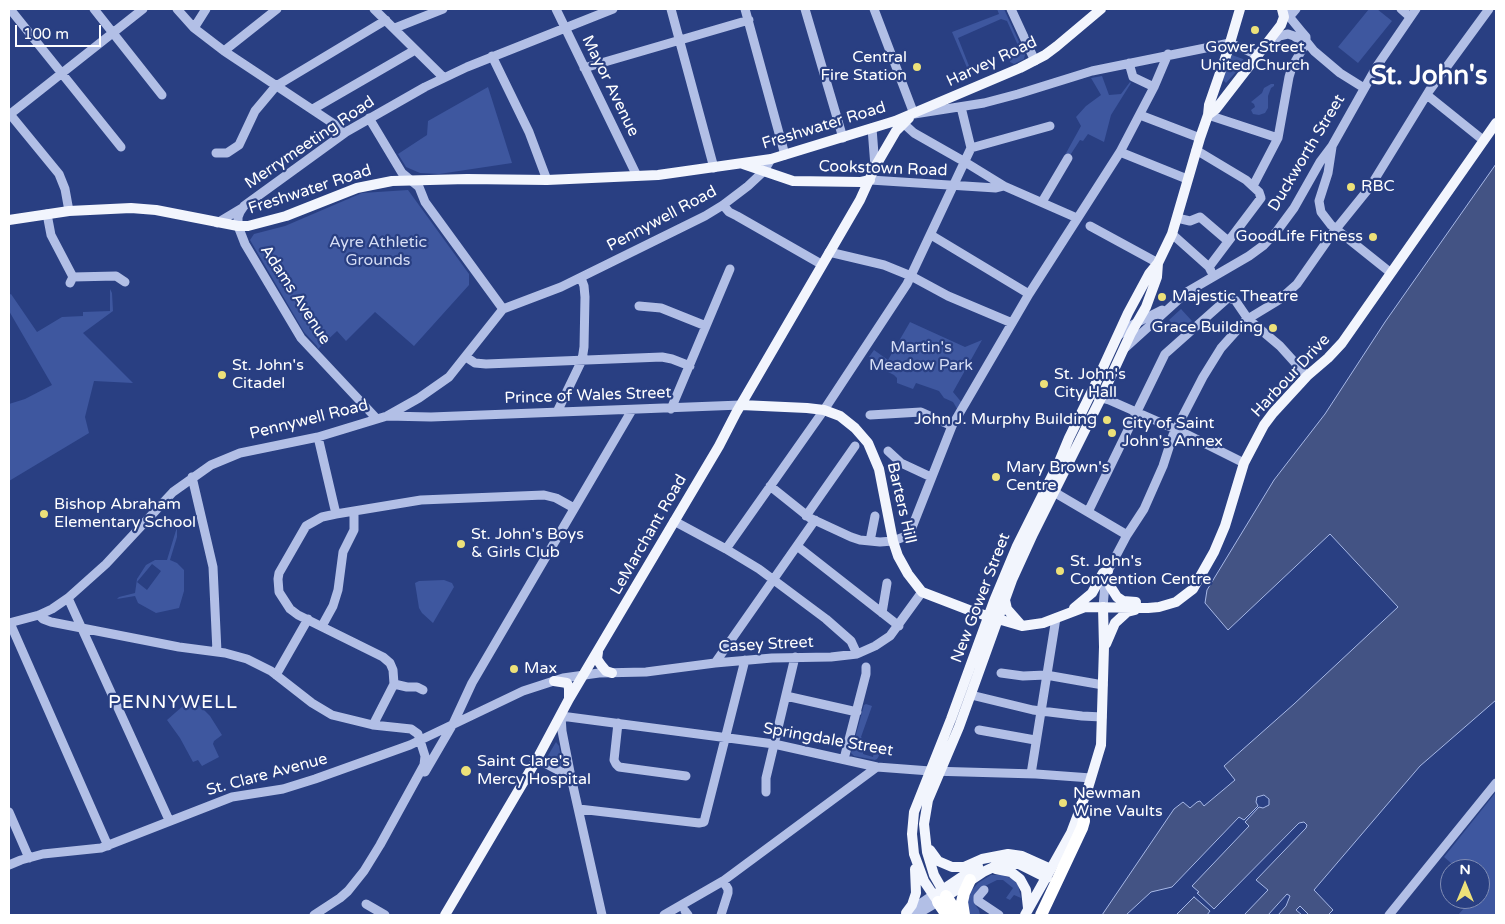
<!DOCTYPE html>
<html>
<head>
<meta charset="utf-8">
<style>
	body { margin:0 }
	#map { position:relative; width:1505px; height:924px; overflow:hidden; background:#293f82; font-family:"Varela Round",sans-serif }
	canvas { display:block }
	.frame { position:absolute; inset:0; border:10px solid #fff; pointer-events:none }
	.north { position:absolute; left:1440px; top:859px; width:50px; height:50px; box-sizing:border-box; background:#293f82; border:1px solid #7f8cb4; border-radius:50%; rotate:0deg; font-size:14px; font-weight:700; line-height:20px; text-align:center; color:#fff }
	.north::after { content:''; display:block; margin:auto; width:18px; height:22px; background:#ede179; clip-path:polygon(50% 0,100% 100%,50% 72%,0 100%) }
	.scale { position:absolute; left:15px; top:25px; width:86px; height:22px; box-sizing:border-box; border:2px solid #fff; border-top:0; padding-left:6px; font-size:15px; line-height:18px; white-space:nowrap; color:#fff; -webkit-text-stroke:4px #293f82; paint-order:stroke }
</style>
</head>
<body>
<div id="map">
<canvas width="1505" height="924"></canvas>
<div class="frame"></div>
<div class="north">N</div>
<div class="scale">100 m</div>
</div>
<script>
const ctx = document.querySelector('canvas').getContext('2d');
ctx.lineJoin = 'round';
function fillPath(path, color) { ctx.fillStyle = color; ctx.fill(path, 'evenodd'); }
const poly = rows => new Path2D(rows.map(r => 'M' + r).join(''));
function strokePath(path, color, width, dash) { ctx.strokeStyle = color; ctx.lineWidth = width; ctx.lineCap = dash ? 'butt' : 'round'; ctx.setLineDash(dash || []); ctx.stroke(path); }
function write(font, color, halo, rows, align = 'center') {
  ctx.font = font + ' "Varela Round",sans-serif'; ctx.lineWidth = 4.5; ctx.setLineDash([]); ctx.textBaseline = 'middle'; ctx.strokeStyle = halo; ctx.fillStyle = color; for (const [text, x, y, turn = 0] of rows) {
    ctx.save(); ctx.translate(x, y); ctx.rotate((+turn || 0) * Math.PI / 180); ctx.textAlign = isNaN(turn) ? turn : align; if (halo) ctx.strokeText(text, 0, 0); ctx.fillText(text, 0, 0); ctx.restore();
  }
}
fillPath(poly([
	[997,9,1004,9,1025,55,1024,59,1014,64,1010,62,1011,57,1021,52,1007,21,1001,19,958,38,971,71,968,70,952,32,999,14],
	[1369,9,1377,9,1392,21,1358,63,1338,47],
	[1232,55,1243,59,1245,62,1226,83,1223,80],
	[1102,76,1109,95,1121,94,1130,82,1131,83,1111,115,1104,142,1088,134,1083,141,1080,140,1069,157,1065,155,1081,126,1076,117,1086,106,1101,95,1091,78],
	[1271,84,1274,84,1274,86,1271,88,1268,96,1268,108,1265,113,1259,115,1253,114,1251,110,1255,107,1254,104,1251,102,1262,93,1264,88],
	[488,87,512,163,439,174,420,173,406,167,398,154,427,135,428,121],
	[408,190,469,274,469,285,414,346,375,312,346,341,337,331,318,349,317,346,304,332,250,240,254,234,285,226,362,193],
	[110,289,112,293,113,311,83,333,133,383,94,381,85,417,89,433,9,481,9,404,25,399,52,385,9,311,9,295,11,294,37,332,62,317,83,316,83,312,110,311],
	[1181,309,1192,321,1180,332,1169,320],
	[910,322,965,347,982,340,953,392,963,404,959,412,953,402,944,398,939,391,916,383,913,389,897,383,897,378,894,375,886,371,880,363,877,363,875,360,869,357,874,350,888,360],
	[177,527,177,537,170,560,177,563,184,570,184,591,179,608,156,613,138,603,135,596,117,599,119,597,135,593,137,579,146,565,155,560,167,560],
	[152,564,161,571,147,590,137,582],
	[444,580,452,583,454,587,433,623,422,613,419,608,415,583,419,581],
	[192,698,210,716,222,735,214,741,213,744,219,757,202,766,198,760,193,762,180,738,167,720],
	[866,704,872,706,861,737,865,742,863,754,873,757,874,752,880,754,877,759,875,760,854,756,851,753,864,705],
	[556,742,559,746,563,770,546,759],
	[1496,792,1496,915,1458,915,1472,899,1480,899,1480,869,1458,869,1444,857],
	[991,875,1002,875,1013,879,1018,885,1021,898,1014,895,1010,900,1006,898,1013,888,1003,880,997,880,981,888,974,897,974,903,979,910,980,915,968,915,967,902,972,890,978,883]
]), '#3e579f');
const water = poly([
	[1496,164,1496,700,1420,766,1314,890,1333,910,1328,915,1309,915,1300,906,1296,910,1302,915,1278,915,1286,906,1290,896,1287,894,1268,915,1244,915,1268,890,1256,880,1306,828,1307,825,1304,822,1299,823,1214,909,1197,893,1199,892,1192,886,1249,826,1245,822,1259,807,1263,808,1269,805,1269,799,1264,795,1257,797,1256,802,1258,806,1244,820,1239,817,1172,887,1151,892,1126,915,1102,915,1174,809,1183,802,1190,808,1197,802,1200,801,1204,806,1235,780,1224,766,1294,704,1398,607,1330,534,1228,630,1205,603,1207,590,1274,480,1325,414,1385,322,1496,164],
	[1194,897,1210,911,1207,915,1176,915,1194,897]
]);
fillPath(water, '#435384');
strokePath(water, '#a7b8e6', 1);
strokePath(poly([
	[10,9,121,147],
	[94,9,162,95],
	[177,9,194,28,224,51,346,132],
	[374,9,443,77],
	[556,9,637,176],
	[671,9,714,168],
	[745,9,785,155],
	[805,9,843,138],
	[874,9,914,114,984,103,1018,94,1092,71,1230,43,1257,55],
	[1011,9,1035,61],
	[1283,9,1301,31,1306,37,1306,41,1314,51,1340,73,1364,88],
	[1401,9,1410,17],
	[1290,16,1296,9],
	[194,28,206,9],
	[395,28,443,9],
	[1268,42,1273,42,1279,36,1288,34,1294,36,1301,41,1306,41],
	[224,51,277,9],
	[492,56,529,132,547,180],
	[1129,63,1133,77,1154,87],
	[584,68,749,20],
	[1427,95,1483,140],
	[313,109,415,50],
	[9,113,59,174,65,189,69,211],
	[9,115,143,9],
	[1140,115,1200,138],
	[1208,115,1278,138],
	[369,118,402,173,419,187,425,202,503,309],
	[903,123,914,133,965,162,1004,186,1077,218],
	[872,128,875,167],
	[1332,147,1328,173,1319,201,1321,212,1331,225,1391,273],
	[971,148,1050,126],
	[1196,150,1246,180,1259,192,1261,198,1209,267],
	[1120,152,1187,179],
	[216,153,227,153,239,145,255,111,276,86,386,20],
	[870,180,996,188,1004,186],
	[1253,186,1278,138,1289,77,1292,67,1303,48,1308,44],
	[1042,202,1068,158],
	[723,205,729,212,737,216,821,264],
	[47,214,51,235,73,277,70,283],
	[1177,218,1190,221,1200,217,1228,241],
	[217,223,242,208],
	[1090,226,1158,263],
	[1172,234,1209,267,1211,271],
	[931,235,1029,294],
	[829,252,884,265,911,276,948,296,1012,323],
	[73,277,116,276,125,282],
	[639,306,661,308,706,326],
	[1119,335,1130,326,1162,310],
	[1124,349,1187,292,1249,256,1264,245,1277,231,1294,208,1320,162,1332,146,1377,66,1416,9],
	[466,357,475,363,486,364,662,357,672,359,690,366],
	[1097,397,1109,400,1184,433,1244,463],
	[671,409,730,269],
	[557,412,582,360,584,347,585,297,584,286,581,278],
	[870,415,921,412,952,426],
	[387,416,431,417,741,405],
	[376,418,301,338,245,244,238,226,238,217,240,212,244,206,346,132,425,87,467,67,613,9],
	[318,437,336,514],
	[888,451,901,463,931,477],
	[192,477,213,567,217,652],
	[770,486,810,518,851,537,860,540,880,542,893,541,909,535,952,426,1029,294,1120,152,1154,87,1168,54],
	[1051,488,1059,495,1127,535],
	[1088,512,1165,354,1228,298,1235,300,1248,319,1280,346,1307,376],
	[806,516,855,446],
	[674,521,726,549,759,569,826,619,851,641,857,654],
	[870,541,875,516],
	[797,546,899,626],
	[726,549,824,410,907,284,971,148,961,107],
	[68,598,169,820],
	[1103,607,1105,584,1108,571,1127,535,1144,509,1163,466,1173,435,1203,377,1221,348,1246,320,1279,300,1297,284,1332,234,1370,187,1429,91,1489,9],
	[882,613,887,583],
	[39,615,43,619,51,622,179,647,225,653,247,659,271,671,312,703,332,715,373,725,411,729,418,734,425,756,424,765,380,845,364,871,348,891,340,898,314,915],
	[9,623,39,615,52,609,68,598,106,564,173,492,211,465,240,453,318,437,387,416,419,398,449,377,503,309,561,287,705,216,723,205,748,186,764,171,771,159],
	[10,623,108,846],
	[322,626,333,606,338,590,343,552,354,530,354,511],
	[715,663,815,520],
	[1001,673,1023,676,1046,675,1103,685],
	[276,675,308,619],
	[394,684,407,687,417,687,423,690],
	[971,695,1033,710,1082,716,1102,717],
	[786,696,857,712],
	[618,723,614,760,616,764,619,767,686,776],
	[373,725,394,684,393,670,390,663,383,657,298,615,290,609,279,592,278,579,279,573,306,526,322,517,336,514,421,500,544,495,556,498,574,508],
	[979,730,1035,740],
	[537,759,571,777],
	[844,759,866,674,866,667],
	[425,772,453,724,472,683,632,410],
	[1031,774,1056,618],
	[766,792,766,778,795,657],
	[579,809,699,823,704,822,745,660],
	[9,812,29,858],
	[9,865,21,860,43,854,101,848,232,797,283,789,315,779,410,745,523,691,563,678,599,673,646,672,715,663,772,658,831,657,857,654,875,646,890,636,922,592],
	[984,890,978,897,978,901,999,915],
	[366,904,385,915],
	[685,911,688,915],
	[908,912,933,895],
	[602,915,571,777,562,731,561,716,774,744,877,767,930,771,1036,774,1091,778],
	[664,915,723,881,877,767],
	[721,915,728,893,728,889,723,881],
	[916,915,938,902],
	[1389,915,1496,783]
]), '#b2bfe6', 9);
strokePath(poly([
	[1208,115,1216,109,1281,25,1284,17,1282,9],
	[743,164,793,181,861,182,870,180],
	[9,220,69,211,131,208,156,210,238,226,248,226,286,216,357,188,392,181,467,179,547,180,658,175,771,159,895,121,1020,68,1045,55,1057,46,1101,9],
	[741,405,807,408,824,410,840,416,855,428,868,443,879,469,893,541,898,556,908,574,922,592,974,612,1022,626,1043,623,1085,607,1148,608,1159,607,1176,602,1193,589,1214,552,1225,526,1244,463,1264,425,1273,413,1307,376,1328,358,1342,343,1496,123],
	[1107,573,1110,586,1117,597,1123,601,1136,602],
	[1005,600,1007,609,1022,626],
	[1074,608,1092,593,1103,573,1108,571],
	[1106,644,1115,623,1127,612,1135,610],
	[598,652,597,659,601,665,606,671,612,673],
	[554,681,567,683,569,688,569,698],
	[930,850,938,861,952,867,964,867,982,859,1008,854,1022,856,1051,869],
	[996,869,1011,872,1020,879,1026,890,1028,908],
	[1047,878,1019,864,1000,864,983,872,938,902,924,881,914,854,912,834,914,812,951,719,994,601,1017,546,1059,462,1069,438,1094,387,1128,313,1149,274,1158,263,1172,234,1200,138,1208,115,1209,105,1227,53,1240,9],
	[938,893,978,866],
	[946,896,934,875,927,852,924,824,928,800,959,727,1012,580,1033,534,1101,398,1131,333,1146,307,1157,277,1158,263],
	[906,913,912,905,916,893,915,869],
	[445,915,537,759,569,699,719,446,736,413,860,200,875,167,896,131,909,118],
	[1025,915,1071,833,1088,788,1101,745,1104,647,1103,607]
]), '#f2f5fd', 10);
strokePath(poly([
	[946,896,958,915],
	[938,902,947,915],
	[964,915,962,902,964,893,970,880],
	[1041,915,1082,828,1084,821,1082,805]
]), '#fff', 12);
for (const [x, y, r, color] of [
	[1255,30,5,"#ede179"],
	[917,67,5,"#ede179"],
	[1351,187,5,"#ede179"],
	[1373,237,5,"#ede179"],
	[1162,297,5,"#ede179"],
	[1273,328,5,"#ede179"],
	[222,375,5,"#ede179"],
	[1044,384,5,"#ede179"],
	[1107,420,5,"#ede179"],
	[1112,433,5,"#ede179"],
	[996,477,5,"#ede179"],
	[44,514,5,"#ede179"],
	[461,544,5,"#ede179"],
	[1060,571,5,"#ede179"],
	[514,669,5,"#ede179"],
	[466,771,6,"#ede179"],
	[1063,803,5,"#ede179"]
]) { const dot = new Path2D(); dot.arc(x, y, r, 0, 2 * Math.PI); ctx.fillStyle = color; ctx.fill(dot); strokePath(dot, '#293f82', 2); }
write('16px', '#fff', '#293f82', [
	["Gower Street",1255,48,"center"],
	["United Church",1255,66,"center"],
	["Central",907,58,"right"],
	["Fire Station",907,76,"right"],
	["RBC",1361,187],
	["GoodLife Fitness",1363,237,"right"],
	["Majestic Theatre",1172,297],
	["Grace Building",1263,328,"right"],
	["St. John's",232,366],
	["Citadel",232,384],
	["St. John's",1054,375],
	["City Hall",1054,393],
	["John J. Murphy Building",1097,420,"right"],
	["City of Saint",1122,424],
	["John's Annex",1122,442],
	["Mary Brown's",1006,468],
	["Centre",1006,486],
	["Bishop Abraham",54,505],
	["Elementary School",54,523],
	["St. John's Boys",471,535],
	["& Girls Club",471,553],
	["St. John's",1070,562],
	["Convention Centre",1070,580],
	["Max",524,669],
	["Saint Clare's",477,762],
	["Mercy Hospital",477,780],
	["Newman",1073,794],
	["Wine Vaults",1073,812]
], 'left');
write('16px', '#fff', '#293f82', [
	["Harvey Road",992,62,-25],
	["Mayor Avenue",610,86,64],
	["Freshwater Road",824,126,-17],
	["Merrymeeting Road",310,143,-34],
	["Duckworth Street",1307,153,-59],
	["Cookstown Road",883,169,2],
	["Freshwater Road",310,190,-18],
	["Pennywell Road",662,219,-28],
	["Adams Avenue",295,295,57],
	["Harbour Drive",1291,376,-47],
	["Prince of Wales Street",588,396,-2],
	["Pennywell Road",309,420,-14],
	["Barters Hill",901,503,77],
	["LeMarchant Road",649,535,-60],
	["New Gower Street",981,598,-69],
	["Casey Street",766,645,-3],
	["Springdale Street",828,740,10],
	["St. Clare Avenue",267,775,-15]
]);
write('16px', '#d5ddf5', '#293f82', [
	["Ayre Athletic",378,243],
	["Grounds",378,261],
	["Martin's",921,348],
	["Meadow Park",921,366]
]);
ctx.letterSpacing = '1px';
write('19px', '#fff', '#293f82', [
	["PENNYWELL",173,703]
]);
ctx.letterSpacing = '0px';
write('bold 26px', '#fff', '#293f82', [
	["St. John's",1429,77]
]);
</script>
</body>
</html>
